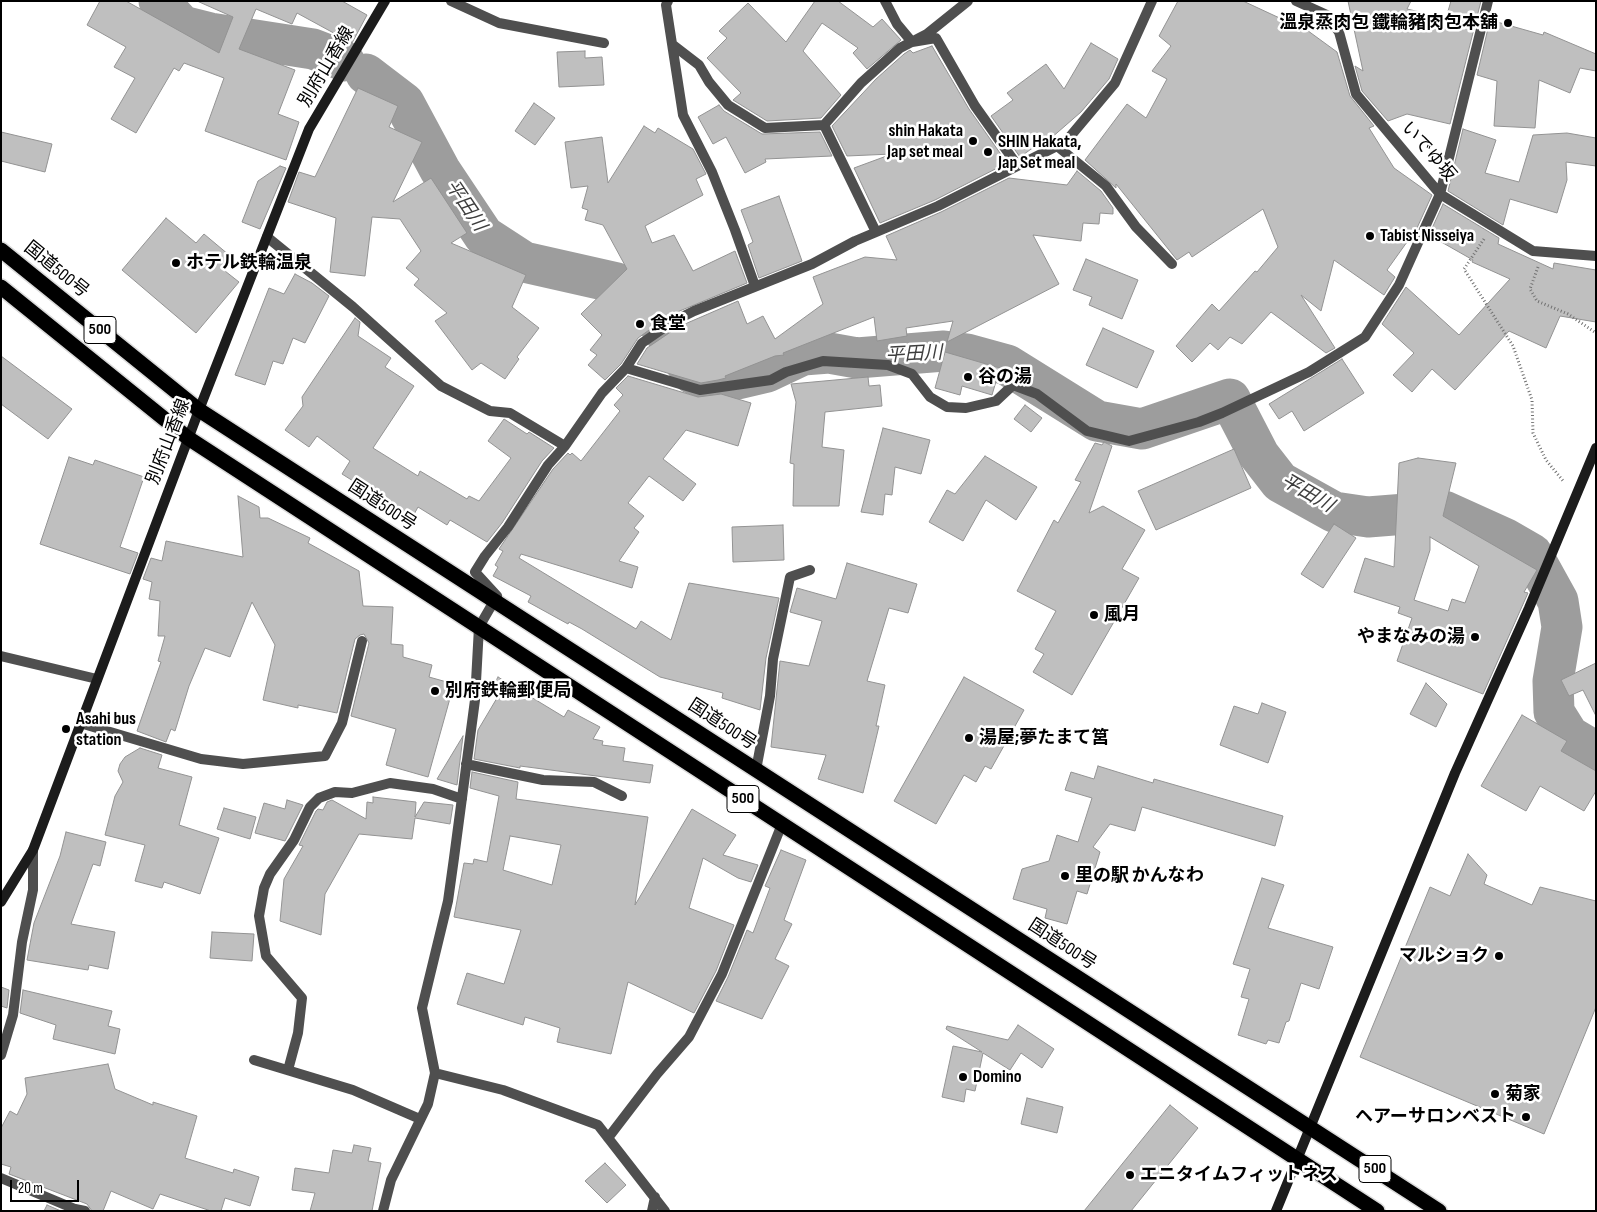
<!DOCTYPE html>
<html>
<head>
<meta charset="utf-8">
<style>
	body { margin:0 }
	#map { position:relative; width:1597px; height:1212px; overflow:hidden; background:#fff; font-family:"Sofia Sans Condensed",sans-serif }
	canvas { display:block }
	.frame { position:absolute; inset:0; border:2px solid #000; pointer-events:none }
	.scale { position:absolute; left:10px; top:1180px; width:69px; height:22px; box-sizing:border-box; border:2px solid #000; border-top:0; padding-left:6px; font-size:15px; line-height:18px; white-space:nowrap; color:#000; -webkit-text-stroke:4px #fff; paint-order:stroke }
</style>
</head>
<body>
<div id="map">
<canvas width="1597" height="1212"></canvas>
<div class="frame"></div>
<div class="scale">20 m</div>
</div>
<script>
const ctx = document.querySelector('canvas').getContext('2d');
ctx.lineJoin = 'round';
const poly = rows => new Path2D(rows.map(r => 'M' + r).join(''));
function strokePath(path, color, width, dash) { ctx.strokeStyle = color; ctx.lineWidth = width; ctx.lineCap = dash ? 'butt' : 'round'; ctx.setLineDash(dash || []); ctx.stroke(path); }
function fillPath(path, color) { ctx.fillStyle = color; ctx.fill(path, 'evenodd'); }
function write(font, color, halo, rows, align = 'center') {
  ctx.font = font + ' "Sofia Sans Condensed","Noto Sans JP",sans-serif'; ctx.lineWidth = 5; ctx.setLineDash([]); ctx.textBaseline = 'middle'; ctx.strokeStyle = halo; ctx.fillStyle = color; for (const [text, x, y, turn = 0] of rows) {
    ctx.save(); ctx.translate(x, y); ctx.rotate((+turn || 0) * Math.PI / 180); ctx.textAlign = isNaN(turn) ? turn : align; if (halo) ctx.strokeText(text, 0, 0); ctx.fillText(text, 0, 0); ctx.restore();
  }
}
strokePath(poly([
	[159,1,182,26,210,33,313,49,344,61],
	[366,74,404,103,440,170,484,236,524,262,617,283,650,311,693,374,711,380,733,380,767,372,803,355,829,353,857,358,944,351,967,354,1007,365,1097,421,1142,429,1230,399,1259,455,1280,482,1334,512,1368,517,1444,511,1506,539,1532,554,1558,601,1562,627,1553,681,1554,712,1569,736,1596,752]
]), '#9d9d9d', 41);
const building = poly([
	[100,1,126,1,219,53,233,17,197,1,342,1,367,15,352,43,297,13,292,24,256,9,239,49,295,70,278,114,299,122,286,160,205,131,224,78,184,63,179,71,174,68,136,133,111,119,135,78,114,67,126,47,87,25,100,1],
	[815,1,838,1,873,27,882,19,901,40,867,69,853,53,858,48,822,23,803,51,841,95,821,118,767,121,733,100,741,93,707,58,727,38,719,31,748,3,786,42,815,1],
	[1178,1,1243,1,1286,21,1289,17,1337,52,1350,96,1374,126,1369,128,1394,168,1432,195,1417,228,1387,270,1395,277,1384,295,1334,260,1321,311,1301,295,1335,348,1326,353,1271,312,1242,344,1230,337,1218,350,1210,343,1192,362,1176,346,1212,304,1219,311,1255,271,1257,272,1278,247,1263,209,1192,257,1189,252,1177,260,1116,184,1116,188,1085,160,1127,104,1146,118,1167,79,1152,71,1171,46,1159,36,1178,1],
	[1348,1,1411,1,1407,9,1446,18,1451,1,1481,1,1450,124,1407,114,1388,121,1362,91,1355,66,1363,71,1348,1],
	[1490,20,1543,35,1544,32,1596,54,1596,71,1580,68,1570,93,1539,80,1535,128,1494,126,1497,81,1477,75,1490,20],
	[1091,43,1118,59,1109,79,1081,112,1050,139,1048,137,1020,157,991,116,1013,100,1007,93,1046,64,1064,89,1091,43],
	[932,46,969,109,1007,163,935,200,880,223,854,168,892,154,847,156,832,126,876,79,904,54,910,50,913,53,932,46],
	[585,51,585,58,602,57,604,85,559,87,557,52,585,51],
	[358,88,398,106,389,127,422,142,393,202,431,178,467,233,451,243,526,275,512,307,539,328,517,357,519,359,505,379,481,363,472,370,435,321,447,313,414,285,419,279,406,268,421,251,400,219,372,217,365,276,330,272,336,218,288,202,299,172,315,177,358,88],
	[534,103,555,118,535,145,515,131,534,103],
	[719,105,724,111,762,134,820,132,832,156,765,159,766,162,745,173,726,137,713,144,698,117,719,105],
	[644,126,655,133,658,128,693,149,706,174,696,179,703,195,645,226,652,243,674,235,693,271,735,251,747,283,670,315,638,338,621,364,605,380,588,365,597,355,590,350,602,335,581,314,627,269,603,225,585,220,588,210,582,208,588,186,571,188,565,142,602,137,608,183,644,126],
	[1463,129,1496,140,1485,173,1519,182,1533,135,1567,133,1596,138,1596,166,1566,162,1567,180,1557,213,1510,199,1503,225,1448,191,1463,129],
	[1,132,52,144,45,172,1,161,1,132],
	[280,166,286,168,260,229,242,222,258,181,280,166],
	[1077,171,1101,191,1113,208,1113,214,1100,213,1099,224,1083,223,1081,241,1033,235,1059,284,947,342,953,321,906,328,907,336,877,341,874,317,783,353,784,355,775,356,725,376,726,378,718,380,701,383,637,364,647,348,678,327,738,301,747,324,763,316,775,339,823,304,813,277,865,257,897,260,886,236,941,212,1009,178,1067,185,1077,171],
	[779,196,802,261,759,278,748,245,753,242,741,210,779,196],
	[1443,204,1499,238,1498,244,1553,269,1554,263,1596,270,1596,322,1560,316,1546,348,1509,331,1455,390,1432,369,1412,392,1393,375,1414,353,1382,324,1406,287,1459,335,1510,279,1472,262,1473,260,1429,235,1443,204],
	[166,218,196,243,204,234,235,260,225,271,239,282,196,333,122,270,166,218],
	[1086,259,1138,280,1122,319,1089,305,1092,297,1073,290,1086,259],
	[295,274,312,283,329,296,305,343,293,338,283,364,273,361,265,385,235,375,269,288,284,294,295,274],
	[355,318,360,322,358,336,391,358,385,367,414,386,373,448,418,476,420,471,467,499,469,496,479,501,511,458,488,441,504,419,527,434,529,432,554,448,542,461,502,523,487,542,450,520,447,525,418,507,412,518,342,474,350,461,317,436,309,447,285,430,303,406,302,397,355,318],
	[1103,328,1154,351,1137,388,1086,365,1103,328],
	[945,352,1000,368,992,395,962,386,960,395,935,388,945,352],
	[1,356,72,409,48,439,1,404,1,356],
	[1342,359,1364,393,1304,431,1292,411,1279,419,1269,404,1342,359],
	[628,376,698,397,721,394,751,403,738,446,686,430,663,459,696,484,683,501,649,476,628,503,644,516,634,528,639,532,619,561,638,567,632,588,521,554,519,558,636,629,641,621,671,640,689,583,779,598,766,658,760,710,722,698,723,693,660,677,582,629,569,622,568,624,528,602,531,596,493,576,498,567,495,565,503,551,499,549,553,469,568,453,570,455,572,453,581,461,620,411,614,405,623,395,616,388,628,376],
	[868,377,869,386,880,385,882,406,825,412,822,447,844,450,839,506,793,506,794,464,790,463,796,402,791,384,868,377],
	[1025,405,1042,418,1031,432,1014,419,1025,405],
	[883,428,930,440,921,474,895,467,892,495,885,494,883,515,861,512,883,428],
	[1104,442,1112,446,1089,513,1103,506,1145,530,1122,569,1139,578,1072,695,1033,672,1044,654,1035,649,1056,611,1017,591,1054,520,1058,523,1081,482,1075,480,1095,443,1102,445,1104,442],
	[1234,449,1251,488,1156,530,1138,491,1234,449],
	[985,456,1037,487,1016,520,986,500,963,541,929,522,947,490,955,494,985,456],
	[69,457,93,465,95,460,144,477,120,547,138,553,130,574,40,544,69,457],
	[1418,458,1456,463,1443,516,1537,570,1524,592,1528,593,1483,694,1397,661,1412,618,1398,613,1400,607,1354,592,1365,558,1394,567,1399,463,1418,458],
	[1430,537,1479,566,1465,603,1452,599,1448,611,1414,600,1430,550,1430,537],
	[238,496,259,507,260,518,268,518,310,538,308,543,359,571,363,606,393,607,391,644,403,645,403,657,432,665,429,677,454,684,428,777,386,765,396,729,351,716,369,643,364,634,360,635,355,639,337,713,298,705,298,708,263,700,275,645,252,602,230,657,205,648,189,686,175,731,171,729,166,742,137,731,161,662,158,661,165,636,158,636,160,601,149,599,152,582,143,579,151,558,162,561,166,541,243,557,238,496],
	[1334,524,1356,538,1323,588,1301,574,1334,524],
	[783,525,784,560,733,562,732,527,783,525],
	[847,563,917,584,908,613,889,608,867,681,885,685,876,726,879,726,863,793,818,779,826,755,771,747,780,661,809,666,822,621,790,612,797,588,836,599,847,563],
	[1596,663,1596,716,1583,690,1569,696,1561,680,1596,663],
	[498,677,564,717,568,710,600,727,593,739,603,741,602,745,625,748,623,761,653,765,650,783,520,766,520,768,474,759,478,730,497,698,489,693,498,677],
	[964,677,1024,710,991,769,985,766,976,782,964,775,936,824,894,801,964,677],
	[1426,683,1447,704,1436,727,1410,714,1426,683],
	[1262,703,1286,712,1268,763,1220,745,1234,706,1258,714,1262,703],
	[1522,715,1567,741,1561,751,1596,771,1596,791,1584,811,1540,786,1526,811,1481,786,1522,715],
	[463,736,457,785,437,779,463,736],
	[140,748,162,755,158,768,192,777,179,825,219,838,200,894,164,882,162,888,135,881,145,845,105,835,115,796,123,782,118,771,120,764,125,757,140,748],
	[1098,766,1153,783,1154,779,1283,816,1275,846,1142,807,1135,831,1110,824,1093,847,1100,852,1087,894,1077,891,1067,924,1045,918,1047,909,1013,899,1022,869,1049,861,1057,835,1078,842,1092,798,1065,790,1071,772,1094,779,1098,766],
	[472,772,518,782,516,799,648,817,635,905,692,809,736,835,723,855,758,865,751,882,738,878,703,858,689,908,734,925,716,971,694,1013,628,982,611,1054,557,1042,560,1028,525,1017,523,1025,457,1004,467,973,504,984,521,930,454,917,464,863,473,864,474,859,487,862,499,796,470,788,472,772],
	[510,836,561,845,552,885,503,870,510,836],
	[373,797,416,802,415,817,424,802,453,805,450,824,415,818,412,839,359,834,325,894,321,935,280,921,284,879,303,846,299,845,316,811,318,809,323,810,327,802,332,800,366,819,367,802,373,803,373,797],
	[287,800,303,805,285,841,255,833,264,803,285,809,287,800],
	[224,808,256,817,250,839,217,829,224,808],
	[66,832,106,842,100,866,93,864,71,924,115,932,108,969,89,965,88,970,27,960,34,923,60,856,66,832],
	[781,850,806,860,784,920,792,924,775,959,789,966,762,1019,716,1001,728,977,747,930,753,933,770,888,765,886,781,850],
	[1468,854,1487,875,1484,884,1532,905,1540,887,1596,901,1596,1007,1544,1134,1360,1057,1430,887,1450,896,1468,854],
	[1262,878,1284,885,1268,928,1333,947,1319,989,1301,983,1289,1021,1286,1022,1279,1043,1268,1040,1266,1044,1238,1035,1249,999,1241,997,1250,969,1233,964,1262,878],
	[212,932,254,934,252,961,210,958,212,932],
	[1,987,9,990,7,1008,1,1006,1,987],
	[23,990,112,1011,108,1026,120,1029,115,1054,53,1039,56,1025,20,1013,23,990],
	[1018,1025,1054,1049,1042,1068,1021,1053,1010,1070,983,1053,975,1091,966,1089,964,1102,942,1097,953,1046,982,1052,946,1029,947,1026,1008,1040,1018,1025],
	[108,1064,115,1089,153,1105,153,1102,197,1116,185,1158,233,1173,234,1169,259,1177,250,1206,225,1198,221,1211,211,1211,160,1194,153,1209,111,1191,103,1211,92,1211,87,1204,9,1174,11,1167,1,1164,1,1128,10,1111,17,1115,27,1094,25,1078,108,1064],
	[1027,1098,1063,1107,1057,1133,1021,1124,1027,1098],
	[1170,1105,1198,1128,1131,1211,1084,1211,1170,1105],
	[354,1145,371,1148,368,1161,381,1163,372,1211,310,1211,315,1193,292,1190,295,1168,329,1173,333,1150,352,1153,354,1145],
	[605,1163,626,1185,607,1203,585,1181,605,1163],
	[47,1205,61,1211,44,1211,47,1205]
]);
fillPath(building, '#bfbfbf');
strokePath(building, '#939393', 1);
const highway = poly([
	[1,250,199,410,1439,1211],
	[1,287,188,438,1377,1211]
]);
strokePath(highway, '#dbdbdb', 18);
strokePath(poly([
	[1484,239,1464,269,1513,346,1532,400,1533,433,1546,460,1564,482],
	[1538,267,1530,289,1537,301,1568,314,1596,333]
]), '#717171', 3, [1, 2.5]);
strokePath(poly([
	[451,1,499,23,604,43]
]), '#4f4f4f', 10);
strokePath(poly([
	[668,1,666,5,683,115,712,172,735,230,755,286],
	[885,1,897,24,912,42,936,38,975,106,1017,165],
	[1296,1,1327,15,1339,32,1356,94,1440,194,1533,251,1596,256],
	[673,45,699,65,709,82,728,105,765,128,824,125,861,83,900,48,927,34,968,1],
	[824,125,876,232],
	[1057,146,1106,186,1136,227,1172,264],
	[267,237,353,307,441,386,490,411,510,413,565,446],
	[626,368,700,390,771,380,786,372,823,361,888,365,912,374,930,397,947,407,966,408,996,401,1013,385,1037,394,1087,431,1129,441,1199,422,1222,413,1309,372,1365,337,1399,285,1440,194,1488,1],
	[1,656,97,679],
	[80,723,201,759,243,764,325,756,342,723,362,641],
	[466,764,543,780,594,782,622,796],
	[756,770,770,696,773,659,790,577,810,570],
	[1,1055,13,1015,22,942,33,890,33,850],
	[254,1060,353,1090,420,1119],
	[288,1070,298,1033,302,998,266,956,259,916,264,888,270,874,294,840,310,807,319,798,335,792,352,793,390,783,433,789,462,799],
	[435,1073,503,1090,598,1125,665,1211],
	[608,1138,657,1074,689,1037,722,974,782,824],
	[1,1178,75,1209,85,1211],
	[383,1211,391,1180,428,1104,435,1073,422,1008,448,901,454,858,475,700,479,627,497,596,475,572,485,556,508,527,548,465,565,446,602,393,626,368,642,343,674,321,694,311,812,264,855,241,938,206,1057,146,1068,139,1115,83,1152,1],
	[652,1211,655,1197]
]), '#4f4f4f', 10);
strokePath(poly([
	[1,902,33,850,199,410,309,129,385,1],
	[1276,1211,1455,773,1529,608,1596,448]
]), '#1c1c1c', 10);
strokePath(highway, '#000', 15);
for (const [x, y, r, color] of [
	[1508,23,5,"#000"],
	[973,141,5,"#000"],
	[988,152,5,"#000"],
	[1370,236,5,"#000"],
	[176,263,5,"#000"],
	[640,324,5,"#000"],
	[968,377,5,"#000"],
	[1094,615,5,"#000"],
	[1475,637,5,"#000"],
	[435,691,5,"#000"],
	[66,729,5,"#000"],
	[969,738,5,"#000"],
	[1065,876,5,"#000"],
	[1499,956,5,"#000"],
	[963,1077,5,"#000"],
	[1495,1094,5,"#000"],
	[1526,1117,5,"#000"],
	[1130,1175,5,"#000"]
]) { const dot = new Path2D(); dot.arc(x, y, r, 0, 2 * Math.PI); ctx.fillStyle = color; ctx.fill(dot); strokePath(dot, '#fff', 2); }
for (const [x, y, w] of [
	[100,330,32],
	[743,799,32],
	[1375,1169,32]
]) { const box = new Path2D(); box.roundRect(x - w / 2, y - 13.5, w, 27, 4); ctx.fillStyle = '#fff'; ctx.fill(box); strokePath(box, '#000', 1); }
write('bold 16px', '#000', null, [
	["500",100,330],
	["500",743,799],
	["500",1375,1169]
]);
write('bold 18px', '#000', '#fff', [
	["溫泉蒸肉包 鐵輪豬肉包本舖",1498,23,"right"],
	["shin Hakata",963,131,"right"],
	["Jap set meal",963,152,"right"],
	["SHIN Hakata,",998,142],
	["Jap Set meal",998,163],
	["Tabist Nisseiya",1380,236],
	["ホテル鉄輪温泉",186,263],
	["食堂",650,324],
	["谷の湯",978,377],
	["風月",1104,615],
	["やまなみの湯",1465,637,"right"],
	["別府鉄輪郵便局",445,691],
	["Asahi bus",76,719],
	["station",76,740],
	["湯屋;夢たまて筥",979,738],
	["里の駅 かんなわ",1075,876],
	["マルショク",1489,956,"right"],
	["Domino",973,1077],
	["菊家",1505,1094],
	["ヘアーサロンベスト",1516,1117,"right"],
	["エニタイムフィットネス",1140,1175]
], 'left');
write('18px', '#000', '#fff', [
	["別府山香線",327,67,-59],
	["いでゆ坂",1428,152,49],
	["国道500号",56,270,39],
	["別府山香線",169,442,-69],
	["国道500号",382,506,33],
	["国道500号",722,725,33],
	["国道500号",1062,945,33]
]);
write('italic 19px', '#3e3e3e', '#fff', [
	["平田川",465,206,56],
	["平田川",914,355,-3],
	["平田川",1307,494,30]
]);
</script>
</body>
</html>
